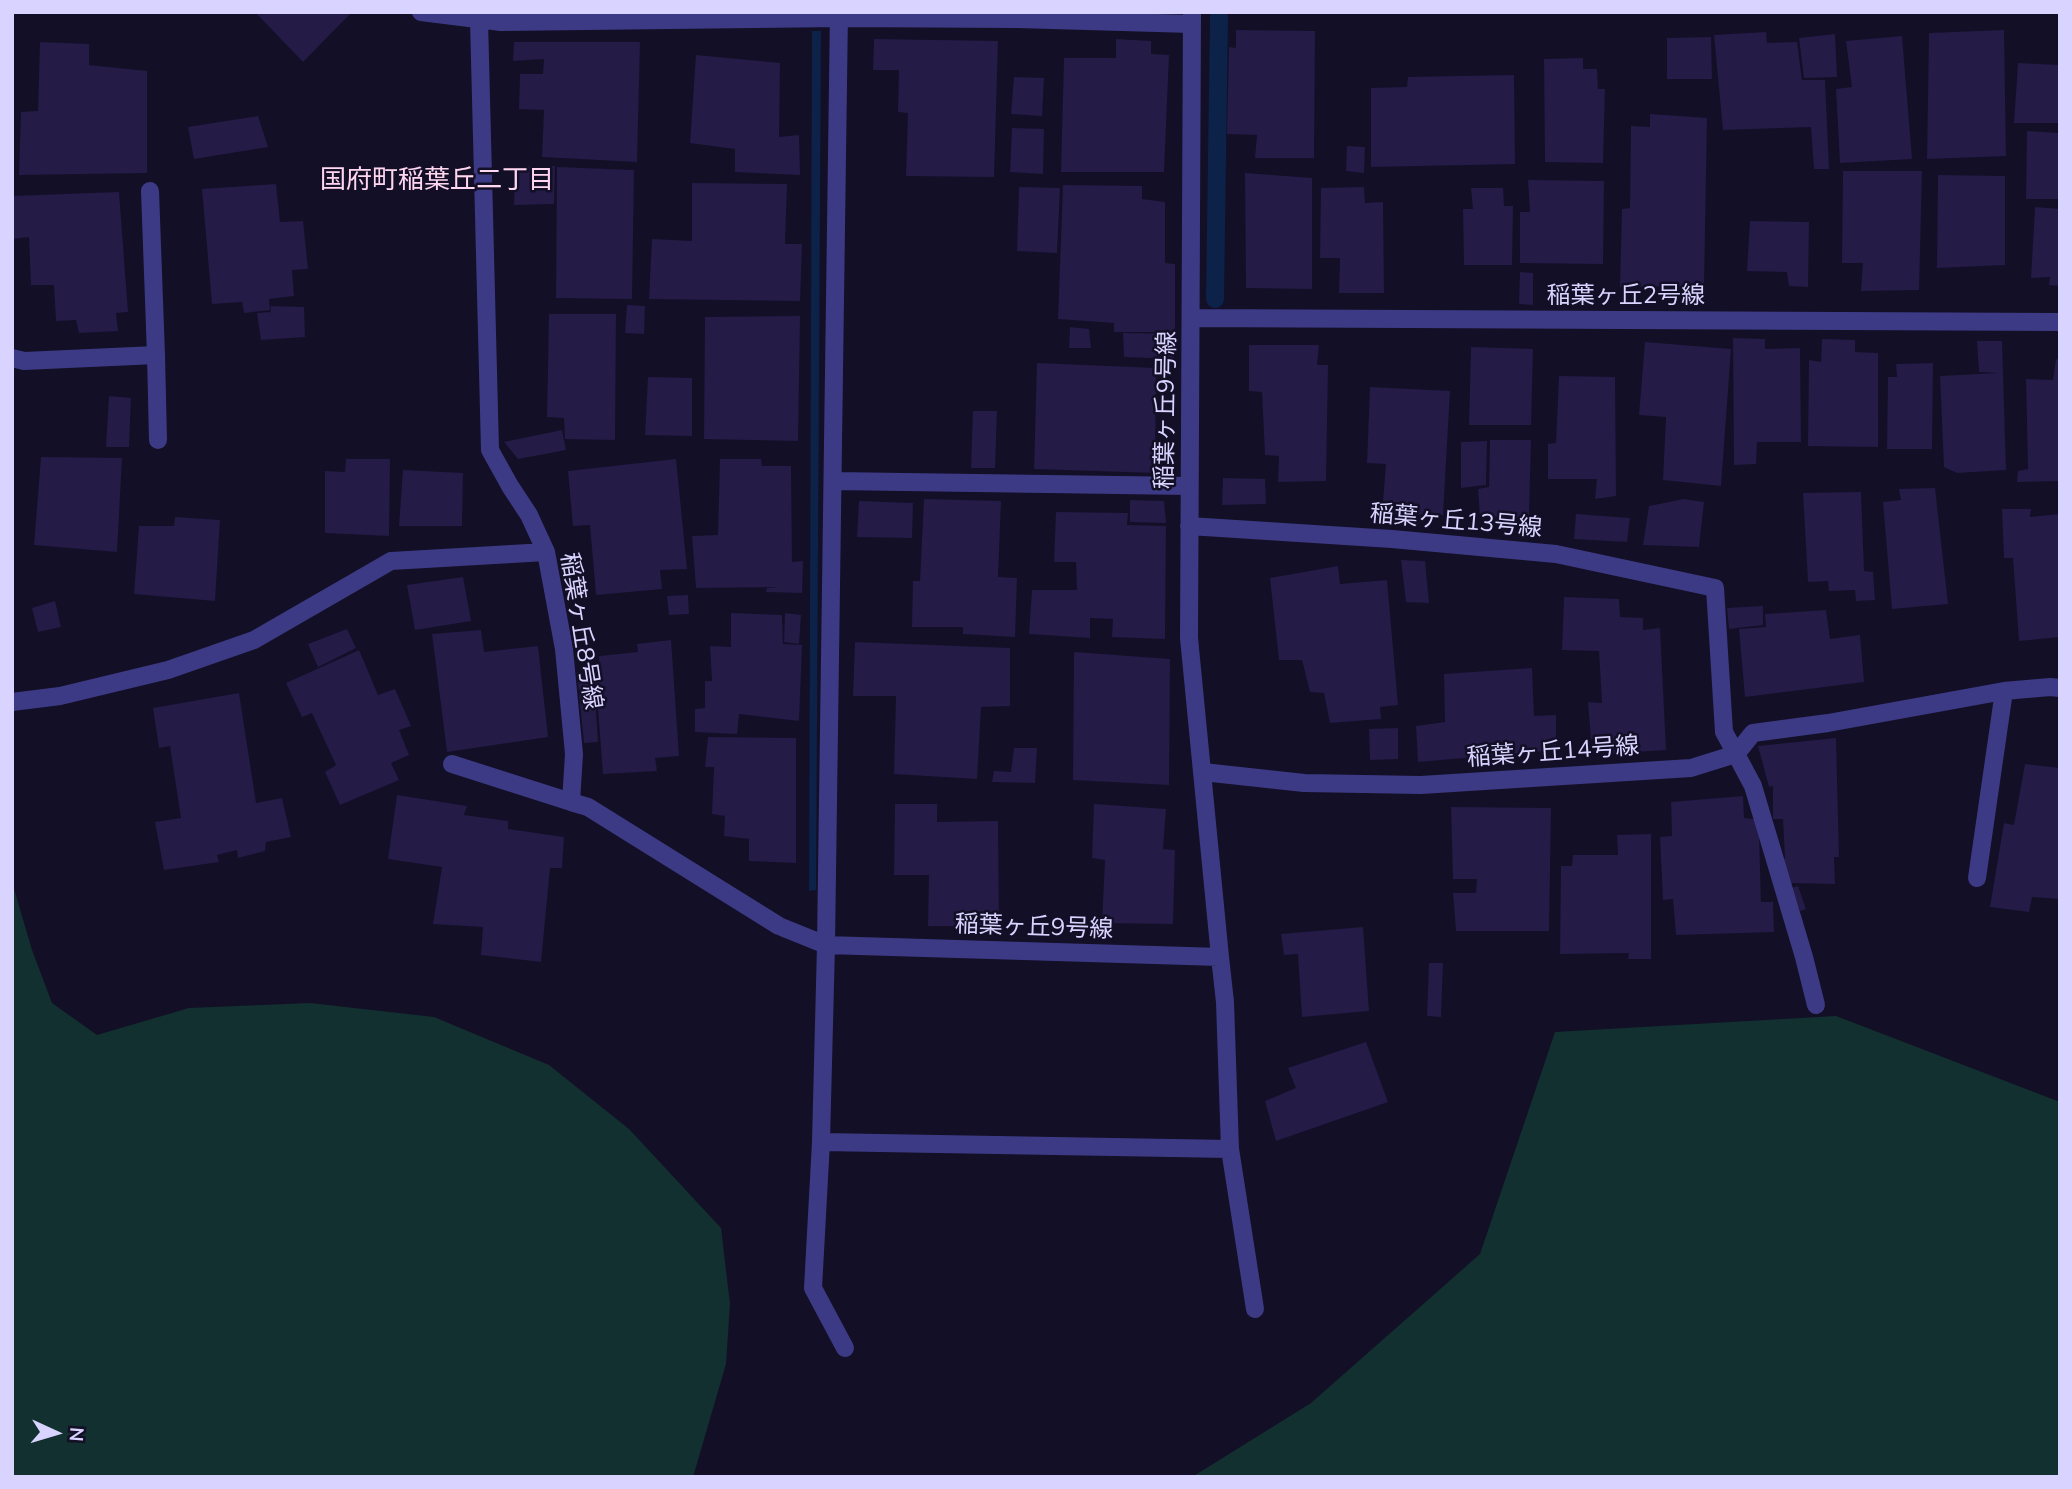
<!DOCTYPE html>
<html>
<head>
<meta charset="utf-8">
<style>
	body { margin:0 }
	#map { position:relative; width:2072px; height:1489px; overflow:hidden; background:#130f26; font-family:Mulish,sans-serif }
	canvas { display:block }
	.frame { position:absolute; inset:0; border:14px solid #d9d4ff; pointer-events:none }
	.north { position:absolute; left:21px; top:1398px; width:70px; height:70px; -webkit-text-stroke:5px #130f26; paint-order:stroke; rotate:94deg; font-size:19px; font-weight:700; line-height:28px; text-align:center; color:#d9d4ff }
	.north::after { content:''; display:block; margin:auto; width:24px; height:32px; background:#d9d4ff; clip-path:polygon(50% 0,100% 100%,50% 72%,0 100%) }
</style>
</head>
<body>
<div id="map">
<canvas width="2072" height="1489"></canvas>
<div class="frame"></div>
<div class="north">N</div>
</div>
<script>
const ctx = document.querySelector('canvas').getContext('2d');
ctx.lineJoin = 'round';
function fillPath(path, color) { ctx.fillStyle = color; ctx.fill(path, 'evenodd'); }
const poly = rows => new Path2D(rows.map(r => 'M' + r).join(''));
function strokePath(path, color, width, dash) { ctx.strokeStyle = color; ctx.lineWidth = width; ctx.lineCap = dash ? 'butt' : 'round'; ctx.setLineDash(dash || []); ctx.stroke(path); }
function write(font, color, halo, rows, align = 'center') {
  ctx.font = font + ' Mulish,"Noto Sans JP",sans-serif'; ctx.lineWidth = 5; ctx.setLineDash([]); ctx.textBaseline = 'middle'; ctx.strokeStyle = halo; ctx.fillStyle = color; for (const [text, x, y, turn = 0] of rows) {
    ctx.save(); ctx.translate(x, y); ctx.rotate((+turn || 0) * Math.PI / 180); ctx.textAlign = isNaN(turn) ? turn : align; if (halo) ctx.strokeText(text, 0, 0); ctx.fillText(text, 0, 0); ctx.restore();
  }
}
fillPath(poly([
	[12,882,32,950,52,1003,97,1035,189,1008,310,1003,434,1017,549,1065,629,1129,721,1228,730,1304,726,1364,693,1477,12,1477],
	[1836,1016,2060,1102,2060,1477,1192,1477,1311,1403,1480,1254,1555,1032]
]), '#12302f');
fillPath(poly([
	[812,31,821,31,816,890,809,891]
]), '#0c2248');
strokePath(poly([
	[1215,299,1219,17]
]), '#0c2248', 18);
fillPath(poly([
	[255,12,352,12,303,62],
	[1236,30,1315,31,1314,158,1255,158,1257,135,1227,134,1229,47,1236,48],
	[2004,30,2006,156,1927,159,1929,33],
	[1766,32,1767,43,1797,42,1802,80,1825,80,1829,169,1814,169,1811,127,1723,130,1714,35],
	[1835,34,1837,77,1804,78,1799,38],
	[1902,36,1912,159,1840,163,1836,89,1852,87,1846,41],
	[1711,37,1712,79,1667,79,1667,38],
	[874,39,998,41,994,177,906,176,908,113,898,112,899,70,873,70],
	[1116,39,1151,41,1151,54,1169,55,1164,172,1061,172,1064,58,1116,58],
	[40,42,89,44,89,65,147,71,147,173,19,175,21,112,38,111],
	[514,42,640,42,637,162,542,157,544,110,519,109,520,74,543,74,544,59,513,61],
	[696,55,780,63,779,137,799,135,800,175,735,172,735,149,690,143],
	[1583,58,1583,69,1597,69,1598,89,1605,89,1603,163,1545,162,1544,59],
	[2018,63,2060,65,2060,123,2014,123],
	[1514,75,1515,164,1371,167,1371,88,1407,87,1408,77],
	[1014,77,1044,78,1042,116,1011,114],
	[1650,114,1707,118,1704,286,1620,287,1622,209,1630,208,1631,126,1650,127],
	[258,116,268,147,194,159,188,127],
	[1012,128,1044,129,1043,174,1010,172],
	[2027,131,2060,133,2060,199,2026,199],
	[1347,146,1365,147,1364,173,1346,171],
	[515,166,555,166,554,204,514,205],
	[557,167,634,170,632,299,556,298],
	[1843,171,1922,171,1919,290,1861,291,1863,263,1842,263],
	[1245,173,1312,178,1312,289,1246,288],
	[1938,175,2005,176,2005,265,1937,268],
	[1528,180,1604,181,1603,264,1520,263,1520,212,1530,212],
	[692,183,787,184,785,244,802,244,800,301,649,299,652,239,692,241],
	[276,184,280,222,303,221,308,269,292,270,294,296,269,299,270,310,244,313,242,302,212,304,202,189],
	[1063,185,1142,186,1142,199,1165,202,1165,263,1175,264,1175,332,1114,332,1114,323,1058,319],
	[1019,187,1060,188,1057,253,1017,251],
	[1364,187,1365,203,1383,202,1384,293,1339,293,1340,258,1320,258,1321,188],
	[1471,188,1503,188,1504,206,1513,206,1512,265,1464,265,1463,209,1473,209],
	[119,192,128,312,116,313,118,331,79,333,76,320,56,321,54,285,31,285,29,237,12,239,12,196],
	[2035,207,2060,209,2060,286,2049,285,2050,277,2031,278],
	[1750,221,1809,222,1808,287,1789,286,1787,272,1747,271],
	[1520,272,1533,273,1533,305,1519,304],
	[627,305,645,306,644,334,625,333],
	[271,306,304,307,305,337,261,340,257,313,270,312,270,317],
	[549,314,616,314,615,440,565,439,564,418,547,417],
	[800,316,798,441,704,439,705,317],
	[1070,327,1089,329,1091,348,1069,348],
	[1123,333,1175,334,1174,359,1124,357],
	[1733,338,1765,339,1765,349,1800,348,1801,442,1757,442,1756,464,1734,465],
	[1822,339,1855,340,1855,352,1878,353,1878,447,1808,446,1809,360,1821,362],
	[1977,341,2002,341,2006,470,1957,473,1944,467,1940,376,1998,373,1979,372],
	[1645,342,1731,349,1721,486,1663,480,1666,417,1639,415],
	[1249,345,1319,345,1317,365,1328,365,1326,481,1278,482,1279,456,1265,455,1262,392,1249,391],
	[1471,347,1533,349,1531,425,1469,425],
	[2056,359,2060,360,2060,481,2017,482,2018,471,2028,469,2026,379,2053,380],
	[1037,363,1156,368,1155,473,1034,469],
	[1933,363,1932,449,1887,449,1888,377,1897,377,1896,364],
	[1559,376,1615,377,1616,496,1595,499,1597,479,1548,479,1548,444,1556,443],
	[648,377,692,378,692,436,645,435],
	[1370,387,1450,391,1443,515,1382,514,1386,464,1367,463],
	[109,396,131,398,129,447,106,447],
	[973,411,997,411,995,468,971,468],
	[562,430,566,450,518,459,504,442],
	[1490,440,1531,440,1529,518,1480,516,1478,489,1489,487],
	[1487,441,1486,485,1461,488,1461,442],
	[41,457,122,458,117,552,34,545],
	[346,459,390,459,389,536,325,533,325,471,345,472],
	[676,459,687,569,660,570,662,589,596,595,590,525,573,526,568,471],
	[720,459,761,459,762,466,791,466,792,562,803,561,802,593,766,592,767,588,779,587,696,588,692,536,718,535],
	[403,470,463,473,462,526,399,526],
	[1223,478,1265,479,1266,504,1222,505],
	[1935,488,1948,604,1892,609,1883,502,1901,500,1899,489],
	[1861,492,1864,571,1873,572,1875,600,1856,601,1855,590,1829,591,1828,581,1808,582,1803,493],
	[924,499,1001,501,998,577,1017,578,1015,637,963,634,963,627,912,627,913,581,920,581],
	[1684,499,1704,502,1699,547,1643,545,1649,506],
	[1130,500,1164,501,1166,523,1130,522],
	[859,501,913,503,912,538,857,537],
	[2002,509,2031,509,2030,517,2060,514,2060,637,2019,641,2013,558,2004,558],
	[1056,512,1128,513,1127,525,1166,526,1165,639,1112,637,1113,619,1090,618,1090,638,1029,634,1032,590,1077,590,1076,562,1054,562],
	[1576,514,1630,518,1627,542,1574,539],
	[175,517,220,520,215,601,134,594,139,526,174,526],
	[1401,560,1425,561,1429,603,1406,602],
	[1338,566,1340,584,1387,580,1398,705,1380,707,1381,719,1330,723,1324,693,1310,692,1302,660,1279,660,1270,578],
	[463,577,471,621,415,630,407,585],
	[688,595,689,614,669,615,667,596],
	[1564,597,1619,599,1620,617,1643,618,1643,630,1660,628,1666,750,1605,754,1602,739,1591,739,1588,702,1602,703,1599,651,1562,650],
	[55,601,61,627,38,632,32,608],
	[1763,606,1763,625,1729,629,1727,608],
	[1826,610,1830,639,1860,635,1864,682,1745,697,1739,629,1766,627,1765,614],
	[731,613,782,615,783,644,802,645,799,721,739,714,737,734,695,732,695,709,705,708,705,681,712,681,710,646,731,647],
	[785,613,801,615,799,644,784,642],
	[347,629,356,648,318,667,308,644],
	[481,630,484,652,538,646,548,737,447,752,432,634],
	[671,640,679,756,655,758,657,771,603,774,597,696,586,697,595,697,598,742,584,743,577,672,600,672,599,656,638,652,637,644],
	[855,642,1010,648,1010,706,981,707,977,779,894,774,896,696,853,696],
	[359,650,378,695,395,689,411,726,399,730,409,755,391,763,399,780,340,805,325,772,336,765,312,713,302,717,286,683],
	[1074,652,1170,659,1169,785,1073,780],
	[1532,668,1534,716,1556,715,1556,750,1418,762,1416,726,1445,722,1444,674],
	[239,693,256,803,282,798,291,837,266,842,265,851,238,858,237,850,217,855,219,862,164,870,155,822,181,818,170,746,159,748,153,708],
	[1398,728,1398,759,1370,760,1369,729],
	[708,737,796,738,796,863,749,861,749,839,724,836,725,816,712,814,714,767,705,767],
	[1836,738,1839,857,1834,857,1835,884,1791,883,1782,858,1785,859,1783,819,1773,819,1773,786,1769,787,1758,746],
	[1014,748,1037,748,1035,783,992,782,994,771,1011,772],
	[2025,764,2060,768,2060,899,2032,897,2029,912,1990,907,2004,823,2014,825],
	[397,795,467,806,464,815,508,821,508,829,564,837,562,868,550,868,541,962,481,955,483,927,433,924,442,867,388,859],
	[1743,796,1744,818,1754,819,1759,835,1761,902,1773,902,1774,932,1676,935,1673,899,1663,900,1660,837,1672,836,1671,802],
	[895,804,937,804,937,822,998,821,999,926,928,926,929,875,894,875],
	[1094,804,1166,809,1163,849,1175,850,1173,924,1102,923,1105,860,1092,858],
	[1451,807,1551,808,1549,931,1456,931,1453,893,1476,893,1477,879,1453,879],
	[1651,834,1651,959,1628,959,1629,953,1560,954,1561,866,1572,866,1573,855,1618,855,1617,835],
	[1798,886,1806,909,1800,911,1792,888],
	[1363,927,1369,1011,1302,1017,1298,954,1284,955,1281,934],
	[1429,963,1443,963,1441,1017,1427,1016],
	[1366,1042,1388,1102,1276,1141,1265,1101,1296,1088,1288,1068]
]), '#241b47');
strokePath(poly([
	[421,12,501,22,839,18,1017,19,1192,24],
	[839,12,826,945,1220,957,1189,638,1192,12],
	[479,20,490,450,510,486,529,515,546,552,564,649,574,754,571,802,588,807,779,926,826,945,821,1142,813,1288,845,1348],
	[1191,318,2060,322],
	[156,355,158,440],
	[12,358,24,361,156,355,150,191],
	[833,481,1189,486],
	[1189,526,1392,539,1556,554,1715,588,1724,732,1736,754,1691,768,1421,785,1304,783,1203,772],
	[12,702,60,696,168,670,254,640,391,561,546,552],
	[452,764,571,802],
	[1977,878,2004,691,2050,687,2060,688],
	[1816,1005,1804,957,1753,786,1736,754,1753,733,1828,723,2004,691],
	[821,1142,1230,1149,1225,1002,1220,957],
	[1230,1149,1255,1309]
]), '#3d3a85', 18);
write('24px', '#d9d4ff', '#130f26', [
	["稲葉ヶ丘2号線",1626,296],
	["稲葉ヶ丘9号線",1166,410,-89],
	["稲葉ヶ丘13号線",1456,521,5],
	["稲葉ヶ丘8号線",581,631,81],
	["稲葉ヶ丘14号線",1553,752,-4],
	["稲葉ヶ丘9号線",1034,927,2]
]);
write('26px', '#ffd6f0', '#130f26', [
	["国府町稲葉丘二丁目",437,180]
]);
</script>
</body>
</html>
